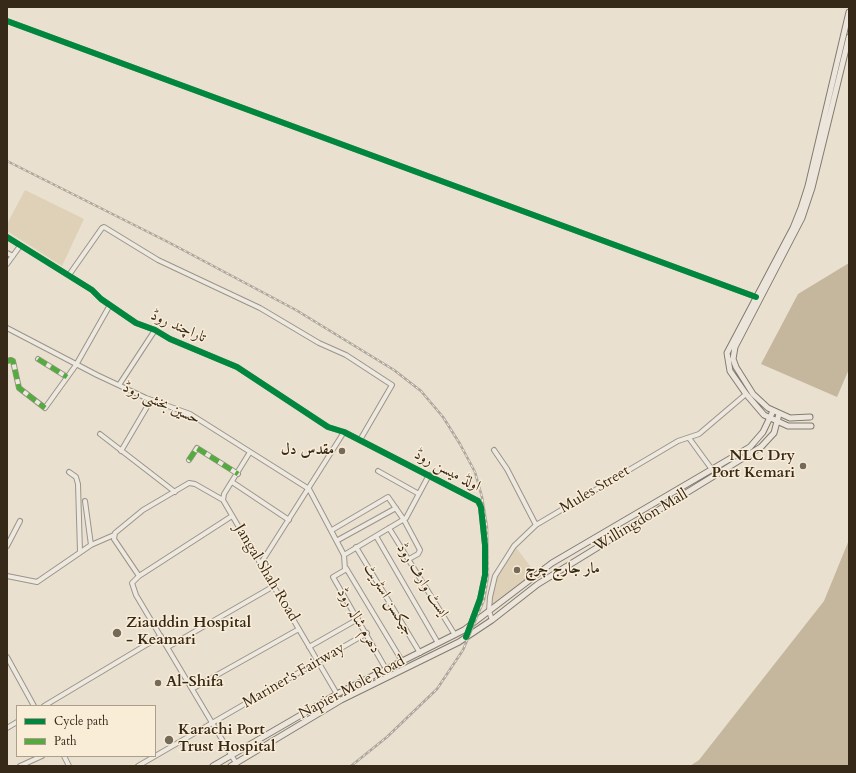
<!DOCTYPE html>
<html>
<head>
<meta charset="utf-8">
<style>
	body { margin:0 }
	#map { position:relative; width:856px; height:773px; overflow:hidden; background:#eae0cf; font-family:Cardo,serif }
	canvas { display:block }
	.frame { position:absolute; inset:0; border:8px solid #362918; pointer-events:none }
	.legend { position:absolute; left:16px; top:705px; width:140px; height:52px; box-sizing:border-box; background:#f9edd8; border:1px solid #ab9f8b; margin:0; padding:5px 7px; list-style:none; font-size:12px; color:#362918 }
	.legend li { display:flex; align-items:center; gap:8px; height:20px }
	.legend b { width:20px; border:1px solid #ab9f8b }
</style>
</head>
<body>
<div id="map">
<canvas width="856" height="773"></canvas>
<div class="frame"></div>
<ul class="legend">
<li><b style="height:5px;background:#00873e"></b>Cycle path</li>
<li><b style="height:5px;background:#55ab42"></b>Path</li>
</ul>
</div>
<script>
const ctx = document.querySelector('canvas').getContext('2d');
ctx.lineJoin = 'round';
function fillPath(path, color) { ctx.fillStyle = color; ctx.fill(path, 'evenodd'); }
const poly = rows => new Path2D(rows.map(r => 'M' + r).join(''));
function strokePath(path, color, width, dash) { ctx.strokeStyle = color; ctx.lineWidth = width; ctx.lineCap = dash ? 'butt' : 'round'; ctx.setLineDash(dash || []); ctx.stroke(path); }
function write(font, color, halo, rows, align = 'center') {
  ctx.font = font + ' Cardo,Amiri,serif'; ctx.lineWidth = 3; ctx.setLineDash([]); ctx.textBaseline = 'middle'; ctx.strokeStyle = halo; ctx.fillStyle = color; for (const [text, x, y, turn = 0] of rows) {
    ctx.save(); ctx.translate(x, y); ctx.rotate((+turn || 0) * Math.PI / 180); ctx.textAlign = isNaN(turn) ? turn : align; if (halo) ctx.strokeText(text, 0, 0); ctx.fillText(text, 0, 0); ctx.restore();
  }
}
fillPath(poly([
	[25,190,84,219,62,266,7,231,7,224],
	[515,546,536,574,490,611,491,596,496,576]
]), '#ded1b8');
fillPath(poly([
	[849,263,849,369,837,397,761,364,798,294],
	[849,540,849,766,690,766,699,760,824,601]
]), '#c5b69e');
const minor = poly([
	[7,21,756,297],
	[7,237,92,290,101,299,136,323,155,330,170,339,237,367,328,427,344,432,478,501,481,507,485,545,485,575,480,599,466,637],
	[7,253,13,256],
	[7,264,20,246],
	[69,275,102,228,104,227,158,260,260,308,319,343,346,355,392,385,360,440],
	[7,328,97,375,146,398,190,414,309,489,344,555,345,570,333,577,386,669],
	[38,359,67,377],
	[7,361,11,360,13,361,19,388,45,408,76,365,110,305],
	[119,385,155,330],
	[100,434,175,492],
	[689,438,716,475],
	[494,450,507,469,536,525],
	[121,451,151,400],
	[250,452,224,494,223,500,337,694],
	[189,460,197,448,238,474],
	[378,471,419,494],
	[69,472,76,477,78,484,80,552],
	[232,482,289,520],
	[85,501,91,545],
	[232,516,139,576,132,583,136,595,236,763],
	[389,528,455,635],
	[332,530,388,497,404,520,420,550,418,554,409,559],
	[376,536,438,643],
	[338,540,396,508],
	[7,546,20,521],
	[356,547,420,653],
	[344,555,406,518,429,475],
	[261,563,344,432],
	[346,568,402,661],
	[7,576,37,582,91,545,114,535],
	[139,576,114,539,115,533,143,510,189,483,195,484,223,500],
	[492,620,489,611,490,597,495,576,514,546,536,525,678,441,699,434,746,394],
	[168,647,274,586],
	[309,647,358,619],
	[7,657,34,706],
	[192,689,299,629],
	[44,706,161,636],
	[7,728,17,722],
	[64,756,69,766],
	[20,766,42,756],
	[138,766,367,633]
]);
const major = poly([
	[810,417,790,418,768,408,753,394,736,367,733,359,735,347,802,218,812,188,849,37],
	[811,426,788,426,764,415,746,394,730,371,727,353,793,228,801,208,808,186,849,12],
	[213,766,337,694,464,630,552,563,750,447,763,432,773,411],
	[231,766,341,700,459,642,492,620,538,584,761,447,774,433,779,414]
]);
strokePath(minor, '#9b9488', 6);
strokePath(major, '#827b70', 7);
strokePath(minor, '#ede8e0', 4);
strokePath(major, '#ebe5db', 5);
const rail = poly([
	[7,161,168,242,296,310,394,370,421,391,443,417,460,444,475,472,482,497,487,527,488,576,484,600,463,650,437,689,387,737,351,766]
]);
strokePath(rail, '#aca69e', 2.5);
strokePath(rail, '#f9edd8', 1, [3]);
strokePath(poly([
	[38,359,67,377],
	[7,361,11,360,13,361,19,388,45,408],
	[189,460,197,448,238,474]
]), '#55ab42', 5, [10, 5]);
strokePath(poly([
	[7,21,756,297],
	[7,237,92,290,101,299,136,323,155,330,170,339,237,367,328,427,344,432,478,501,481,507,485,545,485,575,480,599,466,637]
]), '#00873e', 6);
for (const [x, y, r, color] of [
	[342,451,4,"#756958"],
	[803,466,4,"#756958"],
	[517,570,4,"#756958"],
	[117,633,5,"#756958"],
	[158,683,4,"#756958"],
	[169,740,5,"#756958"]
]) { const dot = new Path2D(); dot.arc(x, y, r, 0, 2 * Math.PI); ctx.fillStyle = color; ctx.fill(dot); strokePath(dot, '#f9edd8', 1.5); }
write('15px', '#362918', '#f9edd8', [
	["تاراچند روڈ",178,327,24],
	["حسین بخشی روڈ",161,404,24],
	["اولڈ میسن روڈ",447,471,28],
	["Mules Street",595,490,-31],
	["Willingdon Mall",641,521,-31],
	["Jangal Shah Road",266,573,59],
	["ایسٹ وارف روڈ",422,581,58],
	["جیکسن اسٹریٹ",388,600,59],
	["دھرم شالہ روڈ",358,621,60],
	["Mariner's Fairway",294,676,-30],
	["Napier Mole Road",352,688,-28]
]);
write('bold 15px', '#362918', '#f9edd8', [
	["مقدس دل",334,451,"right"],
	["NLC Dry",795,457,"right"],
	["Port Kemari",795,474,"right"],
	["مار جارج چرچ",525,570],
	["Ziauddin Hospital",126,624],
	["- Keamari",126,641],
	["Al-Shifa",166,683],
	["Karachi Port",178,731],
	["Trust Hospital",178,748]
], 'left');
</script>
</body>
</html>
